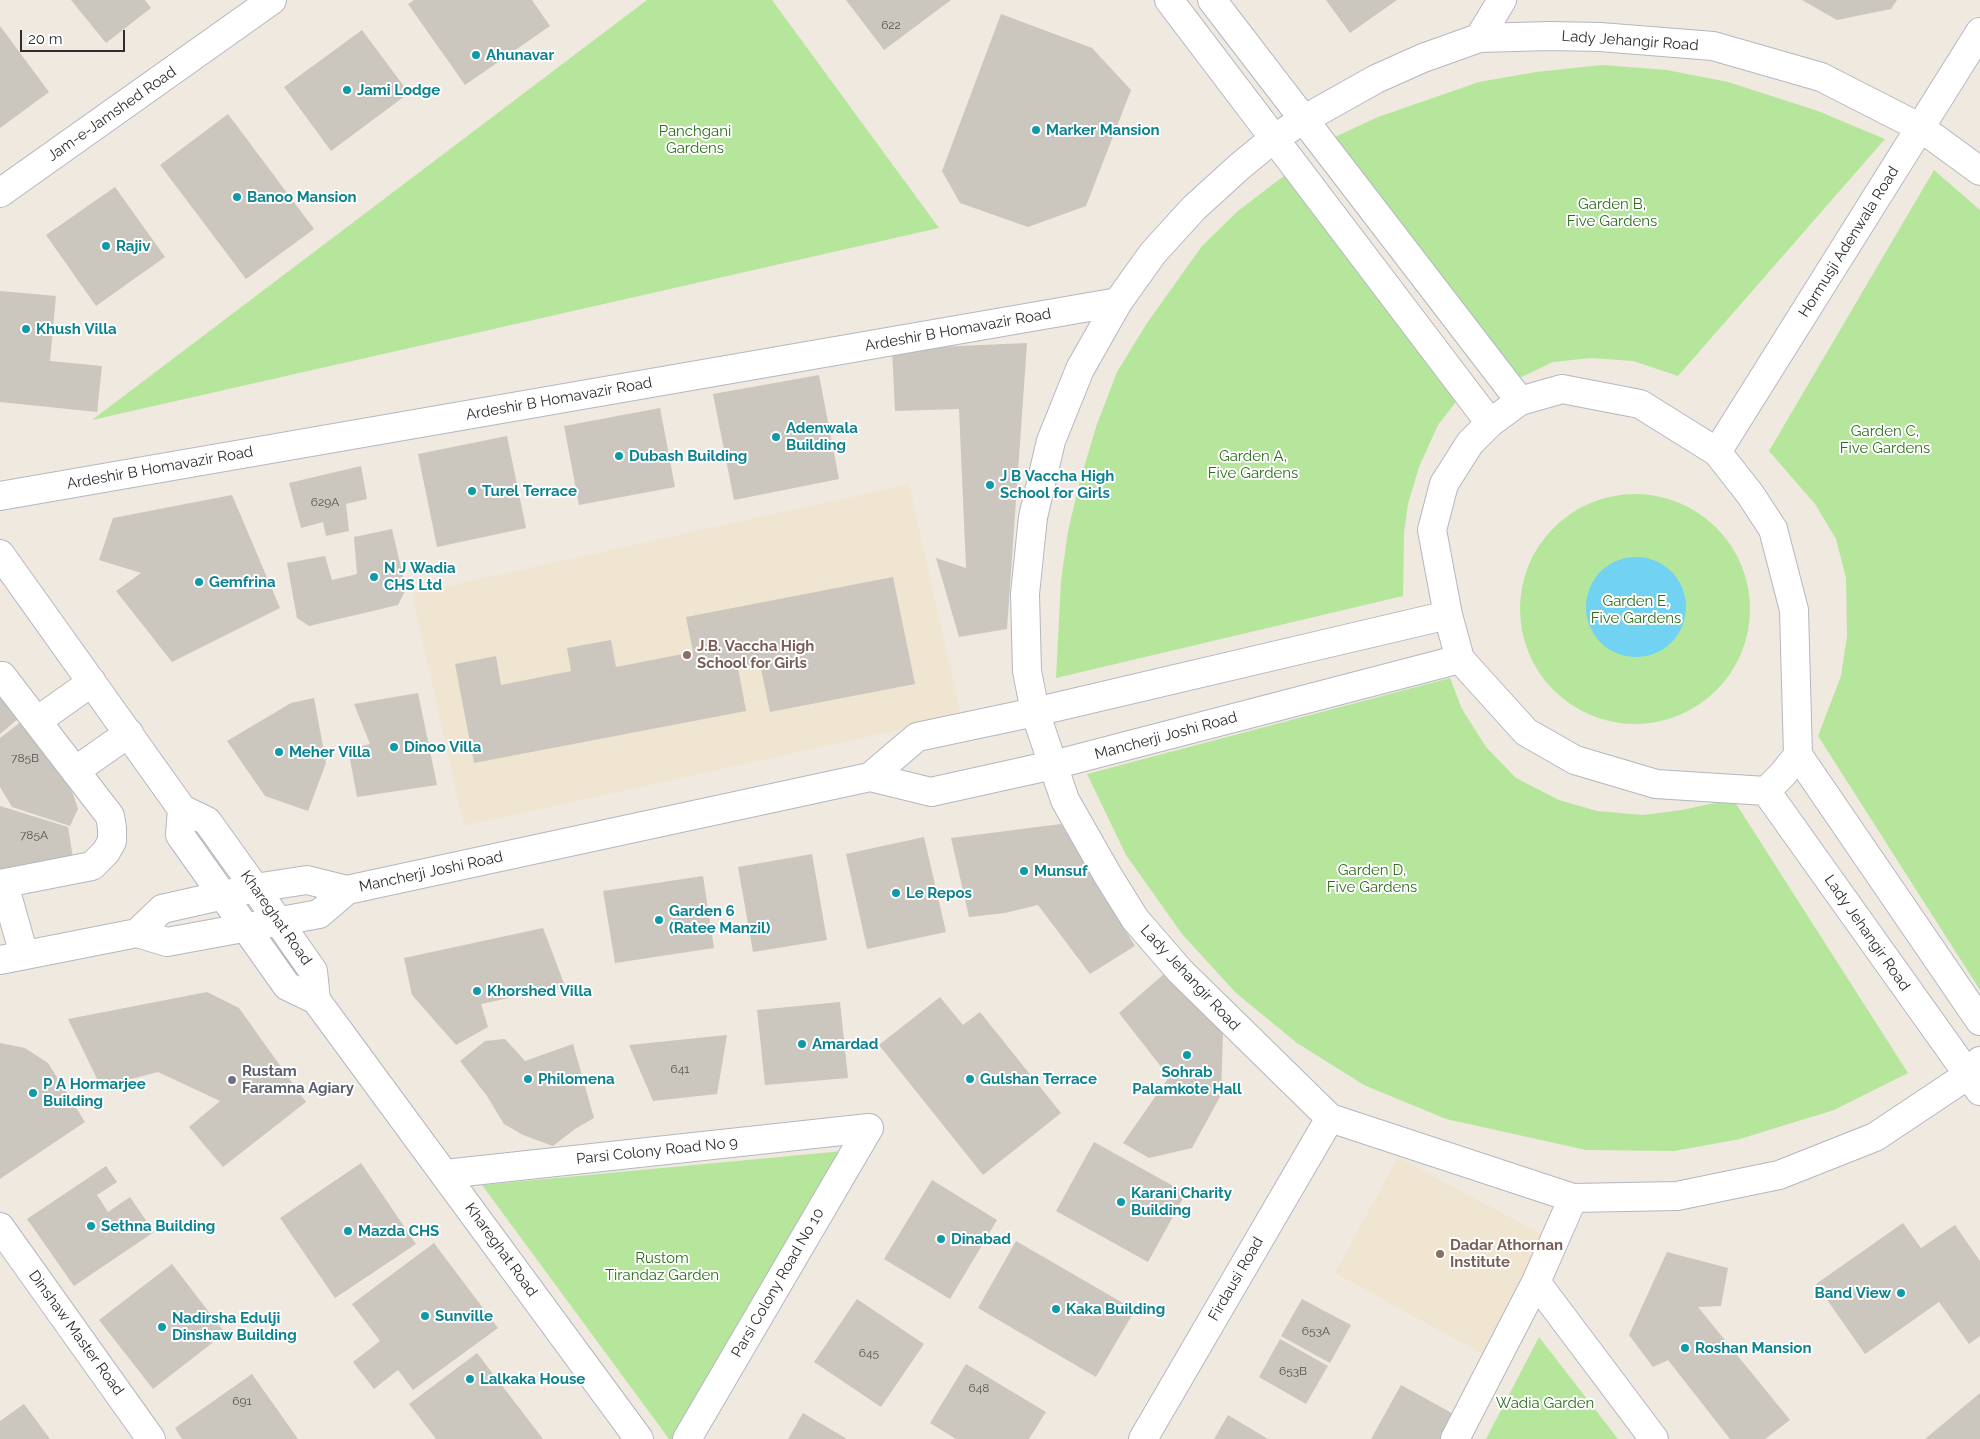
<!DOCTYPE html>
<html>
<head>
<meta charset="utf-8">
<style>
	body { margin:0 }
	#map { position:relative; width:1980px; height:1439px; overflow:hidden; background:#efe9e0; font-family:Raleway,sans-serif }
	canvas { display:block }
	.scale { position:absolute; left:20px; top:30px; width:105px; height:22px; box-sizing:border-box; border:2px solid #2e2e2e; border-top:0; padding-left:6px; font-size:15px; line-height:18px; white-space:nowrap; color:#2e2e2e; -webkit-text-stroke:4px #fff; paint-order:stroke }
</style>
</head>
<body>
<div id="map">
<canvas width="1980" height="1439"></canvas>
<div class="scale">20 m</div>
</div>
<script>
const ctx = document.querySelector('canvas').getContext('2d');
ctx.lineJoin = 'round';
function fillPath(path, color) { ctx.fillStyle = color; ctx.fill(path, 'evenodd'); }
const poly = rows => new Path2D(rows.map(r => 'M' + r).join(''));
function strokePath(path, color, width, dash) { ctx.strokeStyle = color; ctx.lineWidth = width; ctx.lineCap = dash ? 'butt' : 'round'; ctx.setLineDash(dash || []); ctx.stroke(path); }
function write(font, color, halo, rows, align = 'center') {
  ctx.font = font + ' Raleway,sans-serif'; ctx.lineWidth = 4; ctx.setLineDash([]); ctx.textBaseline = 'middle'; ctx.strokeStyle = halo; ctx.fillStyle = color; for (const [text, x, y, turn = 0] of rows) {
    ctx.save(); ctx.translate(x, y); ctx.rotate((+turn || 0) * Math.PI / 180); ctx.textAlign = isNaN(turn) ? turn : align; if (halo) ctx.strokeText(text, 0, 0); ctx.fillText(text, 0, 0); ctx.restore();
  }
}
fillPath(poly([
	[909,484,961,716,464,826,412,594],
	[1398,1157,1545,1236,1486,1356,1335,1273]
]), '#f0e5d0');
fillPath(poly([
	[647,0,772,0,939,228,92,420],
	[1602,65,1667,70,1728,82,1818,111,1885,139,1678,376,1633,361,1591,358,1553,362,1511,382,1326,141,1378,117,1479,82,1536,72],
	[1934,170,1980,210,1980,990,1818,736,1841,676,1847,636,1846,578,1836,539,1815,504,1769,451],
	[1285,175,1459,398,1438,425,1419,467,1408,504,1404,533,1403,596,1056,678,1061,581,1068,531,1081,477,1097,424,1117,372,1147,323,1202,246,1238,211],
	'1520 609a115 115 0 1 1 230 0a115 115 0 1 1-230 0Z',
	[1450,678,1462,709,1486,747,1516,778,1559,800,1597,811,1643,815,1682,810,1733,799,1908,1073,1834,1110,1740,1139,1674,1151,1586,1150,1446,1119,1364,1085,1297,1043,1236,993,1182,934,1126,855,1087,774],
	[843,1151,673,1439,669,1439,482,1185],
	[1539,1337,1618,1439,1486,1439]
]), '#b6e69c');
fillPath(poly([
	'1586 607a50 50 0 1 1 100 0a50 50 0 1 1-100 0Z'
]), '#72d2f2');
fillPath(poly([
	[71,0,145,0,151,8,106,43],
	[414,0,532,0,550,26,465,85,408,4],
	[846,0,951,0,884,50],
	[1326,0,1397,0,1350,33],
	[1802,0,1897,0,1891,9,1837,20],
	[1001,14,1092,48,1131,90,1086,206,1028,227,960,203,942,171],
	[0,26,49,92,0,128],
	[362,30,409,93,331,151,284,87],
	[228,114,314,229,246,279,160,165],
	[115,187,165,257,96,306,46,235],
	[0,291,56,296,50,361,102,366,97,412,0,402],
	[1027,343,1007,629,959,637,936,558,966,568,959,409,895,411,892,349],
	[819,375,839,479,734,500,713,394],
	[660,408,675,487,579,505,564,426],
	[507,436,526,528,437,547,418,454],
	[361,466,367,499,346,504,349,531,326,536,323,522,301,528,289,483],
	[232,495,280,608,172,662,116,591,141,573,99,560,113,518],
	[392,529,406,589,398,605,309,626,297,618,287,563,325,556,332,580,357,574,354,537],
	[893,577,915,684,770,712,760,664,738,668,746,711,474,763,455,664,496,656,501,685,571,671,567,648,611,640,616,667,693,652,686,617],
	[418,693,437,785,357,797,348,749,370,744,354,704],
	[0,695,18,719,0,734],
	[314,698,326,763,308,811,265,796,227,741,291,703],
	[22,721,64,777,73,794,78,809,70,826,12,807,0,787,0,738],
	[0,806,68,827,74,864,0,878],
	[1061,824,1135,946,1090,974,1038,905,1005,913,969,917,951,838],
	[924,837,946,932,867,949,846,854],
	[812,854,827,940,753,952,738,867],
	[703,876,714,948,615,963,603,891],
	[543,928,565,986,481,1004,488,1027,456,1045,412,995,404,958],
	[1164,974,1223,1033,1221,1095,1192,1148,1149,1158,1123,1143,1169,1077,1119,1013],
	[207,992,239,1008,306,1102,223,1167,189,1127,220,1101,158,1072,101,1087,68,1019],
	[940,997,963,1025,980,1012,1061,1113,983,1175,879,1045],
	[840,1002,848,1078,765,1085,757,1010],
	[727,1035,717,1094,653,1101,629,1045],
	[505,1039,525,1061,573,1044,594,1118,575,1129,553,1146,523,1135,504,1124,487,1096,460,1061,485,1041],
	[0,1043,25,1048,48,1063,85,1122,0,1179],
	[1094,1142,1186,1193,1148,1262,1056,1211],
	[361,1163,416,1244,335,1298,280,1218],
	[106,1166,117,1182,97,1195,108,1212,130,1197,154,1232,74,1286,27,1219],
	[932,1180,997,1220,950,1299,884,1259],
	[1903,1223,1921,1248,1955,1225,1980,1261,1980,1336,1969,1344,1939,1302,1865,1354,1816,1284],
	[1016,1241,1135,1310,1096,1377,978,1308],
	[434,1243,498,1328,413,1390,398,1370,374,1389,353,1362,380,1341,352,1304],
	[1667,1252,1728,1268,1721,1306,1698,1307,1790,1420,1765,1439,1730,1439,1668,1360,1653,1367,1629,1335],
	[172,1264,225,1333,153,1389,99,1320],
	[857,1299,924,1344,881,1407,814,1362],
	[1302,1299,1351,1325,1330,1363,1281,1336],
	[1280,1339,1328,1366,1306,1404,1259,1377],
	[477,1353,543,1439,436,1439,409,1404],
	[966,1364,1046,1412,1029,1439,956,1439,930,1423],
	[252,1374,298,1439,182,1439,175,1428],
	[1401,1385,1457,1416,1445,1439,1371,1439],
	[1980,1393,1980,1439,1925,1439],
	[24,1404,50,1439,0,1439,0,1421],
	[803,1413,847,1439,788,1439],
	[1228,1415,1268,1439,1214,1439]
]), '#cbc7be');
const minor = poly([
	[1169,0,1490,423],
	[1212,0,1520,401],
	[1479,38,1502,0],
	[1980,171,1921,128,1821,77,1713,46,1600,37,1550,36,1479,38,1423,58,1376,79,1303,120,1273,139,1239,167,1194,208,1153,253,1118,302,1080,369,1051,441,1033,517,1025,594,1027,671,1035,712,1065,800,1107,874,1135,919,1180,971,1330,1118,1573,1198,1677,1196,1779,1175,1875,1137,1968,1075,1980,1061],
	[0,193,272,0],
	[1562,389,1640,404,1717,452,1750,494,1773,529,1794,610,1798,755,1783,774,1766,791,1656,784,1575,760,1526,732,1460,659,1448,615,1432,530,1444,484,1470,443,1490,423,1520,401,1562,389],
	[1717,452,1980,32],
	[0,496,1118,302],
	[0,554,182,809,207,821,255,888,313,971,316,1000,639,1439],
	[37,721,92,682],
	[1798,755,1980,1021],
	[75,771,129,733],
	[870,777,917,737,1035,712,1448,615],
	[1766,791,1980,1091],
	[182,809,180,835,287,986,316,1000],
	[0,884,92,866,106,852,112,841,112,828,110,816,2,676],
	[4,884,24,955],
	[137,933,167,942,319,914,347,890],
	[0,960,137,933,162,909,255,888,307,880,347,890,870,777,931,792,1053,765,1460,659],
	[445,1174,869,1128],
	[0,1227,151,1439],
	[1536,1282,1654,1439],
	[687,1439,869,1128],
	[1143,1439,1330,1118],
	[1455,1439,1536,1282,1573,1198]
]);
strokePath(minor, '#b4b7c1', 30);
strokePath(minor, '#fff', 28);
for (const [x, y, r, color] of [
	[476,55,5,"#0f9aa8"],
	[347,90,5,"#0f9aa8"],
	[1036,130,5,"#0f9aa8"],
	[237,197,5,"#0f9aa8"],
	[106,246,5,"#0f9aa8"],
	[26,329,5,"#0f9aa8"],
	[776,437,5,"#0f9aa8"],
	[619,456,5,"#0f9aa8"],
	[990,485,5,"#0f9aa8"],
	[472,491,5,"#0f9aa8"],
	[374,577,5,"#0f9aa8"],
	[199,582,5,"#0f9aa8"],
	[687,655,5,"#8d6e63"],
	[394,747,5,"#0f9aa8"],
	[279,752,5,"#0f9aa8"],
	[1024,871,5,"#0f9aa8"],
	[896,893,5,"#0f9aa8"],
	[659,920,5,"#0f9aa8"],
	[477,991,5,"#0f9aa8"],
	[802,1044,5,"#0f9aa8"],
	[1187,1055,5,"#0f9aa8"],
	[528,1079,5,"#0f9aa8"],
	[970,1079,5,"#0f9aa8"],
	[232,1080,5,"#6b7280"],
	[33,1093,5,"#0f9aa8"],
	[1121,1202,5,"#0f9aa8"],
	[91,1226,5,"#0f9aa8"],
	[348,1231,5,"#0f9aa8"],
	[941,1239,5,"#0f9aa8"],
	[1440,1254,5,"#8d6e63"],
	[1901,1293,5,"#0f9aa8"],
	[1056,1309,5,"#0f9aa8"],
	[425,1316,5,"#0f9aa8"],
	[162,1327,5,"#0f9aa8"],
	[1685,1348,5,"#0f9aa8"],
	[470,1379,5,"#0f9aa8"]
]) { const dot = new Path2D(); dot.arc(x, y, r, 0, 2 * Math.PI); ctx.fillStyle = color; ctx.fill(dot); strokePath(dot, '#fff', 2); }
write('12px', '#555452', null, [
	["622",891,25],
	["629A",325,502],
	["785B",25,758],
	["785A",34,835],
	["641",680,1069],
	["653A",1316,1331],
	["645",869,1353],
	["653B",1293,1371],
	["648",979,1388],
	["691",242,1401]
]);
write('15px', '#2e2e2e', '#fff', [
	["Lady Jehangir Road",1630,41,4],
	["Jam-e-Jamshed Road",112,114,-35],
	["Hormusji Adenwala Road",1849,242,-58],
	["Ardeshir B Homavazir Road",958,330,-10],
	["Ardeshir B Homavazir Road",559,399,-10],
	["Ardeshir B Homavazir Road",160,468,-10],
	["Mancherji Joshi Road",1166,736,-15],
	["Mancherji Joshi Road",431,872,-12],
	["Khareghat Road",276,918,55],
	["Lady Jehangir Road",1867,933,55],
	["Lady Jehangir Road",1190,978,47],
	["Parsi Colony Road No 9",657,1151,-6],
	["Khareghat Road",501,1250,54],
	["Firdausi Road",1236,1279,-60],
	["Parsi Colony Road No 10",778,1283,-60],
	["Dinshaw Master Road",76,1333,54]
]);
write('bold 15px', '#0d838f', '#fff', [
	["Ahunavar",486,55],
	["Jami Lodge",357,90],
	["Marker Mansion",1046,130],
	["Banoo Mansion",247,197],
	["Rajiv",116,246],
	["Khush Villa",36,329],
	["Adenwala",786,428],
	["Building",786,445],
	["Dubash Building",629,456],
	["J B Vaccha High",1000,476],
	["School for Girls",1000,493],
	["Turel Terrace",482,491],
	["N J Wadia",384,568],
	["CHS Ltd",384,585],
	["Gemfrina",209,582],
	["Dinoo Villa",404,747],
	["Meher Villa",289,752],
	["Munsuf",1034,871],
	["Le Repos",906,893],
	["Garden 6",669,911],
	["(Ratee Manzil)",669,928],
	["Khorshed Villa",487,991],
	["Amardad",812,1044],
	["Sohrab",1187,1072,"center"],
	["Palamkote Hall",1187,1089,"center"],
	["Philomena",538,1079],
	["Gulshan Terrace",980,1079],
	["P A Hormarjee",43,1084],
	["Building",43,1101],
	["Karani Charity",1131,1193],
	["Building",1131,1210],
	["Sethna Building",101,1226],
	["Mazda CHS",358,1231],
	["Dinabad",951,1239],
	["Band View",1891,1293,"right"],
	["Kaka Building",1066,1309],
	["Sunville",435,1316],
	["Nadirsha Edulji",172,1318],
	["Dinshaw Building",172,1335],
	["Roshan Mansion",1695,1348],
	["Lalkaka House",480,1379]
], 'left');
write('15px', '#2c6f19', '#fff', [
	["Panchgani",695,131],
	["Gardens",695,148],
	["Garden B,",1612,204],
	["Five Gardens",1612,221],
	["Garden C,",1885,431],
	["Five Gardens",1885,448],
	["Garden A,",1253,456],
	["Five Gardens",1253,473],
	["Garden E,",1636,601],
	["Five Gardens",1636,618],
	["Garden D,",1372,870],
	["Five Gardens",1372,887],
	["Rustom",662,1258],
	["Tirandaz Garden",662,1275],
	["Wadia Garden",1545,1403]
]);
write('bold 15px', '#785e54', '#fff', [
	["J.B. Vaccha High",697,646],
	["School for Girls",697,663],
	["Dadar Athornan",1450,1245],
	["Institute",1450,1262]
], 'left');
write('bold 15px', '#5b616d', '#fff', [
	["Rustam",242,1071],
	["Faramna Agiary",242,1088]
], 'left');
</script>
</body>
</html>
